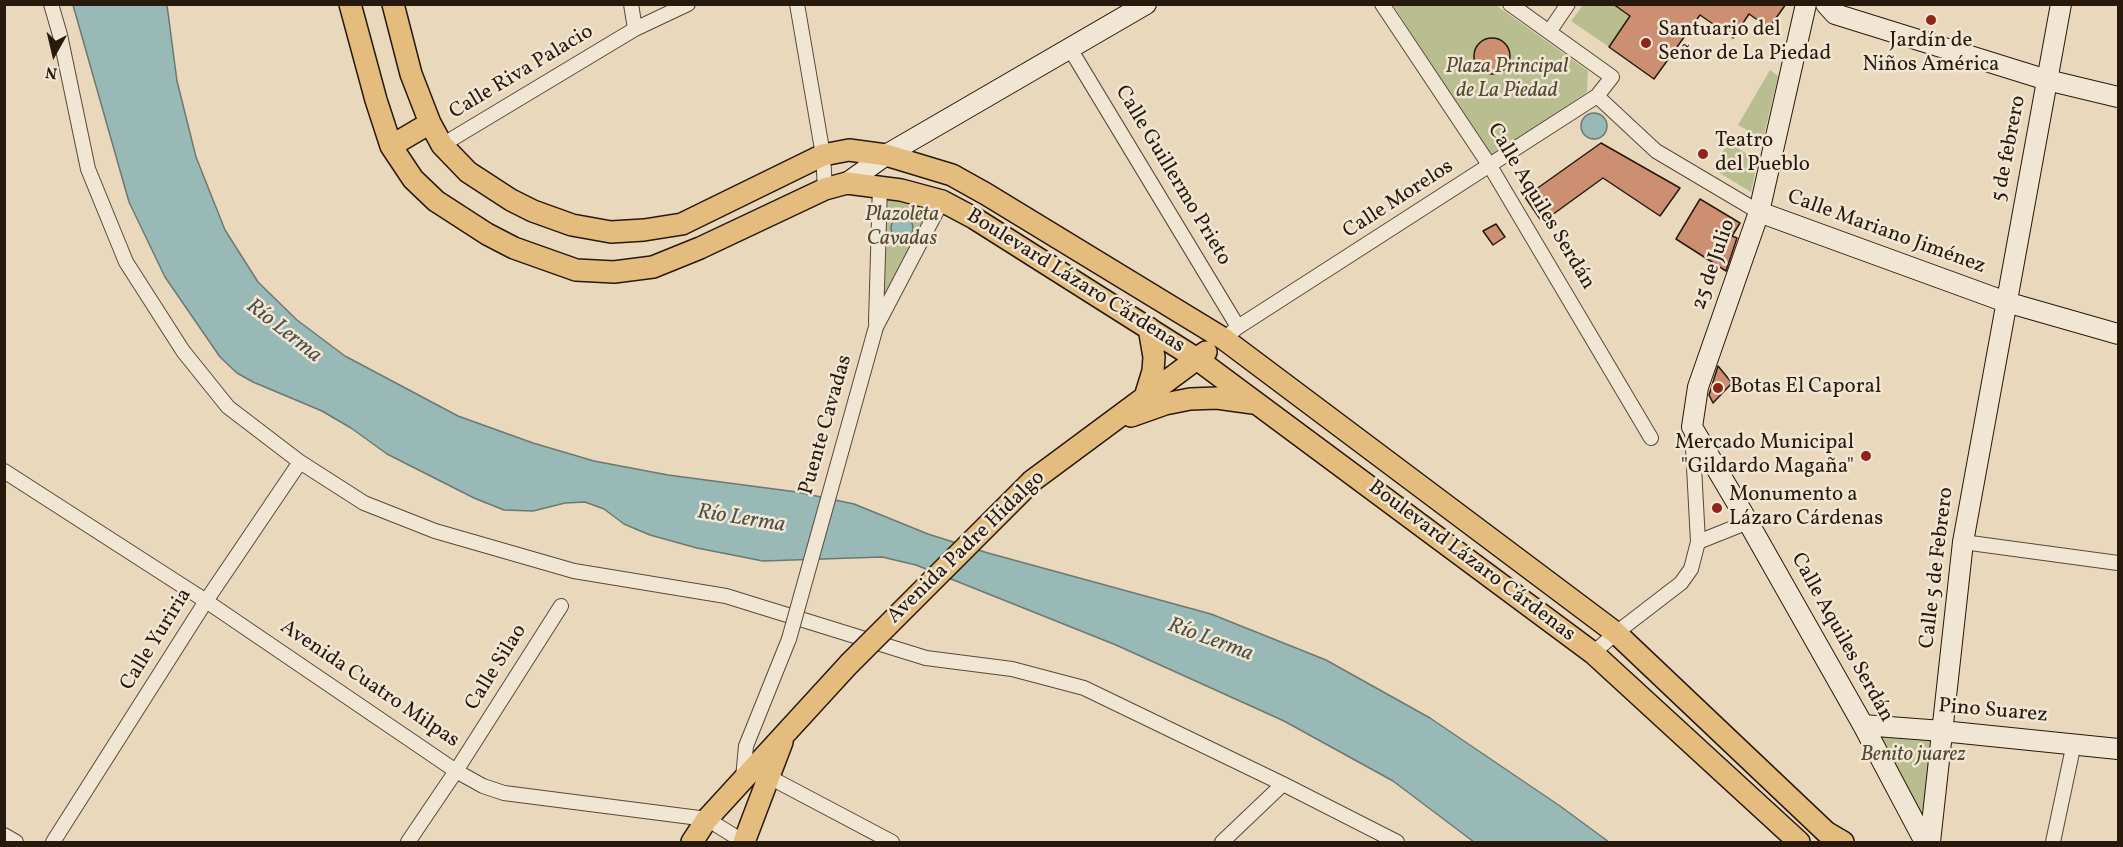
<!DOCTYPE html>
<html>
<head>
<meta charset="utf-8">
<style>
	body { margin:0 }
	#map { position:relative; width:2123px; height:847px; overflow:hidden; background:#e9d8bc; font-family:Vollkorn,serif }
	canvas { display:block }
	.frame { position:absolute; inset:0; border:6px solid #28190d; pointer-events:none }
	.north { position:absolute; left:24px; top:24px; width:60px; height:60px; -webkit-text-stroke:4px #f1e6d3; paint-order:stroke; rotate:188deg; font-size:16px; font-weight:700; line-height:24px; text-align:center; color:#28190d }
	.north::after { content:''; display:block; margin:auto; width:21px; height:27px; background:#28190d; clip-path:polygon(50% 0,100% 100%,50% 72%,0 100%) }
</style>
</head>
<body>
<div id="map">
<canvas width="2123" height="847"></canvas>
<div class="frame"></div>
<div class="north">N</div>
</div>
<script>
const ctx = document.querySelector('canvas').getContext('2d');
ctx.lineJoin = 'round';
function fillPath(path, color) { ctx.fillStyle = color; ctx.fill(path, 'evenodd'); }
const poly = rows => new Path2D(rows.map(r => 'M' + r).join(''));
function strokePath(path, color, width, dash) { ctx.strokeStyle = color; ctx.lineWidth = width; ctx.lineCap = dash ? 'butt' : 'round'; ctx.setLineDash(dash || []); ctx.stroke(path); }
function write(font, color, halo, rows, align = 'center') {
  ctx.font = font + ' Vollkorn,serif'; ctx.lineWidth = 5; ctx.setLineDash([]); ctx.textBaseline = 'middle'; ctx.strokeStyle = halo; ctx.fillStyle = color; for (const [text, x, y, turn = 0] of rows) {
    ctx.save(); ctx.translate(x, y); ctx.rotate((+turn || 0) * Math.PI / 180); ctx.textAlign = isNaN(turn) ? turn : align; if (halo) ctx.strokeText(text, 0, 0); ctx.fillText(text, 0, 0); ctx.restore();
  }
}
fillPath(poly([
	[1393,5,1496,5,1588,71,1587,92,1491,159],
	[1583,5,1617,5,1616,7,1630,16,1609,47,1571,21],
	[1770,70,1778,76,1763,139,1738,125],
	[1728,142,1758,161,1751,192,1713,169],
	[889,196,909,199,944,213,872,349,871,197],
	[1878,730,1937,737,1925,831]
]), '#b8be90');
const water = poly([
	[73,5,167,5,177,81,196,157,225,230,258,282,297,320,345,356,458,416,533,443,594,461,668,475,797,492,854,504,928,534,988,553,1211,614,1326,660,1430,718,1560,806,1609,842,1474,842,1393,781,1284,721,1116,645,916,565,882,557,763,561,697,548,650,535,624,524,604,509,585,502,565,503,533,511,504,510,474,498,387,454,351,428,322,411,253,382,237,373,220,357,165,277,129,202,73,5],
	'1581 126a13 13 0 1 1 26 0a13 13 0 1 1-26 0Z',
	'891 228a11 11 0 1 1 22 0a11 11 0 1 1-22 0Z'
]);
fillPath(water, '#98b9b5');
strokePath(water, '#6b7972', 1.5);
const building = poly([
	[1613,4,1786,4,1769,28,1749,14,1733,38,1700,15,1654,79,1609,47,1630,16,1613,4],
	'1474 56a18 18 0 1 1 36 0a18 18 0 1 1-36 0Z',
	[1601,143,1680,188,1660,216,1603,178,1552,215,1550,213,1540,219,1525,197,1601,143],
	[1700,199,1740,223,1732,236,1737,238,1726,271,1676,239,1700,199],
	[1496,224,1505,237,1493,245,1483,231,1496,224],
	[1718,366,1732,383,1713,403,1709,395,1718,366]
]);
fillPath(building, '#cd8f71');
strokePath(building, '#28190d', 1.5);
const street = poly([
	[51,4,60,35,88,169,126,262,183,351,228,407,300,462,364,503,435,531,574,571,726,596,926,658,1012,669,1084,688,1283,784,1397,842],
	[631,4,635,29],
	[797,4,823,155,825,189],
	[1382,4,1490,166,1651,438],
	[1549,32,1568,4],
	[1069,47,1238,327],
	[1597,96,1656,151,1759,212],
	[442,145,635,29,688,4],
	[876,322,880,186],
	[876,327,942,201],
	[1224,339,1238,327,1597,96,1612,77,1510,4],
	[4,471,206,601,456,771,483,786,504,793,707,819,744,842],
	[1698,542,1748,522],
	[1963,542,2118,563],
	[1593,653,1616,633,1681,583,1691,569,1698,542,1692,429],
	[769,777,892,842],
	[743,778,746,746,789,639],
	[4,835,16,842],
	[53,842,206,601,300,462],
	[408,842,456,771,561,606],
	[1222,842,1283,784],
	[2053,842,2074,743]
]);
const secondary = poly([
	[1806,4,1759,212,1698,387,1692,427,1748,522,1863,725,1925,842],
	[1826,4,1835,14,2047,80,2118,97],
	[847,183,886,155,1146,4],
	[1759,212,2006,302,2118,334],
	[1863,725,1942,731,2118,749],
	[1930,842,1963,542,2061,4]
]);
const primary = poly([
	[350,4,376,100,391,146,413,179,436,201,487,234,514,248,576,270,614,272,653,267,700,248,825,189,847,183,901,190,942,201,974,218,1197,359,1593,653,1799,842],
	[393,4,411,74,430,123,442,145,468,172,511,200,533,211,572,225,611,232,644,230,682,224,823,155,849,150,886,155,952,175,986,194,1224,339,1616,633,1826,832,1843,842],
	[391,146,430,123],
	[1145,397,1153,371,1154,357,1149,328],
	[1131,416,1165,404,1190,399,1217,398,1253,403],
	[1032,481,1206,352],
	[692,842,707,819,849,664],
	[744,842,782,742]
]);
strokePath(street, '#584939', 16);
strokePath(secondary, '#28190d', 22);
strokePath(primary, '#28190d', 24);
strokePath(street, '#f1e6d3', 14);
strokePath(secondary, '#f1e6d3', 20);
strokePath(primary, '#e4bc7e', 21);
const streetBridge = poly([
	[789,639,876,327]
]);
const primaryBridge = poly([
	[849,664,1032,481]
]);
strokePath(streetBridge, '#584939', 16, []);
strokePath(primaryBridge, '#28190d', 24, []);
strokePath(streetBridge, '#f1e6d3', 14);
strokePath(primaryBridge, '#e4bc7e', 21);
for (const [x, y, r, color] of [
	[1931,20,6,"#8f2418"],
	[1646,43,6,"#8f2418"],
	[1703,154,6,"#8f2418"],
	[1718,388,6,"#8f2418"],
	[1866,456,6,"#8f2418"],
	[1717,508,6,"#8f2418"]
]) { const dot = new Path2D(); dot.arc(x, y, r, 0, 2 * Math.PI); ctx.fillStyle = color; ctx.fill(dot); strokePath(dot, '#f1e6d3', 2); }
write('21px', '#28190d', '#f1e6d3', [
	["Santuario del",1658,31],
	["Señor de La Piedad",1658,55],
	["Jardín de",1931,42,"center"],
	["Niños América",1931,66,"center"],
	["Teatro",1715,142],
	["del Pueblo",1715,166],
	["Botas El Caporal",1730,388],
	["Mercado Municipal",1854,444,"right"],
	["\"Gildardo Magaña\"",1854,468,"right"],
	["Monumento a",1729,496],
	["Lázaro Cárdenas",1729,520]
], 'left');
write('italic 21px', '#534b34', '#f1e6d3', [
	["Plaza Principal",1507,68],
	["de La Piedad",1507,92],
	["Plazoleta",902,216],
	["Cavadas",902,240],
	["Benito juarez",1913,756]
]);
write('21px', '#28190d', '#f1e6d3', [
	["Calle Riva Palacio",522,73,-31],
	["5 de febrero",2010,149,-79],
	["Calle Guillermo Prieto",1172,176,59],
	["Calle Morelos",1399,200,-33],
	["Calle Aquiles Serdán",1540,207,59],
	["Calle Mariano Jiménez",1886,233,20],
	["25 de Julio",1715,265,-71],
	["Boulevard Lázaro Cárdenas",1075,282,32],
	["Puente Cavadas",827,425,-74],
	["Avenida Padre Hidalgo",967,548,-44],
	["Boulevard Lázaro Cárdenas",1471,562,37],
	["Calle 5 de Febrero",1938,568,-83],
	["Calle Aquiles Serdán",1841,638,61],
	["Calle Yuriria",157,640,-58],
	["Calle Silao",497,668,-58],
	["Avenida Cuatro Milpas",369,685,34],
	["Pino Suarez",1993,712,5]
]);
write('italic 22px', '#4f5148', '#f1e6d3', [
	["Río Lerma",283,332,38],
	["Río Lerma",741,520,9],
	["Río Lerma",1210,641,20]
]);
</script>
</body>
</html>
